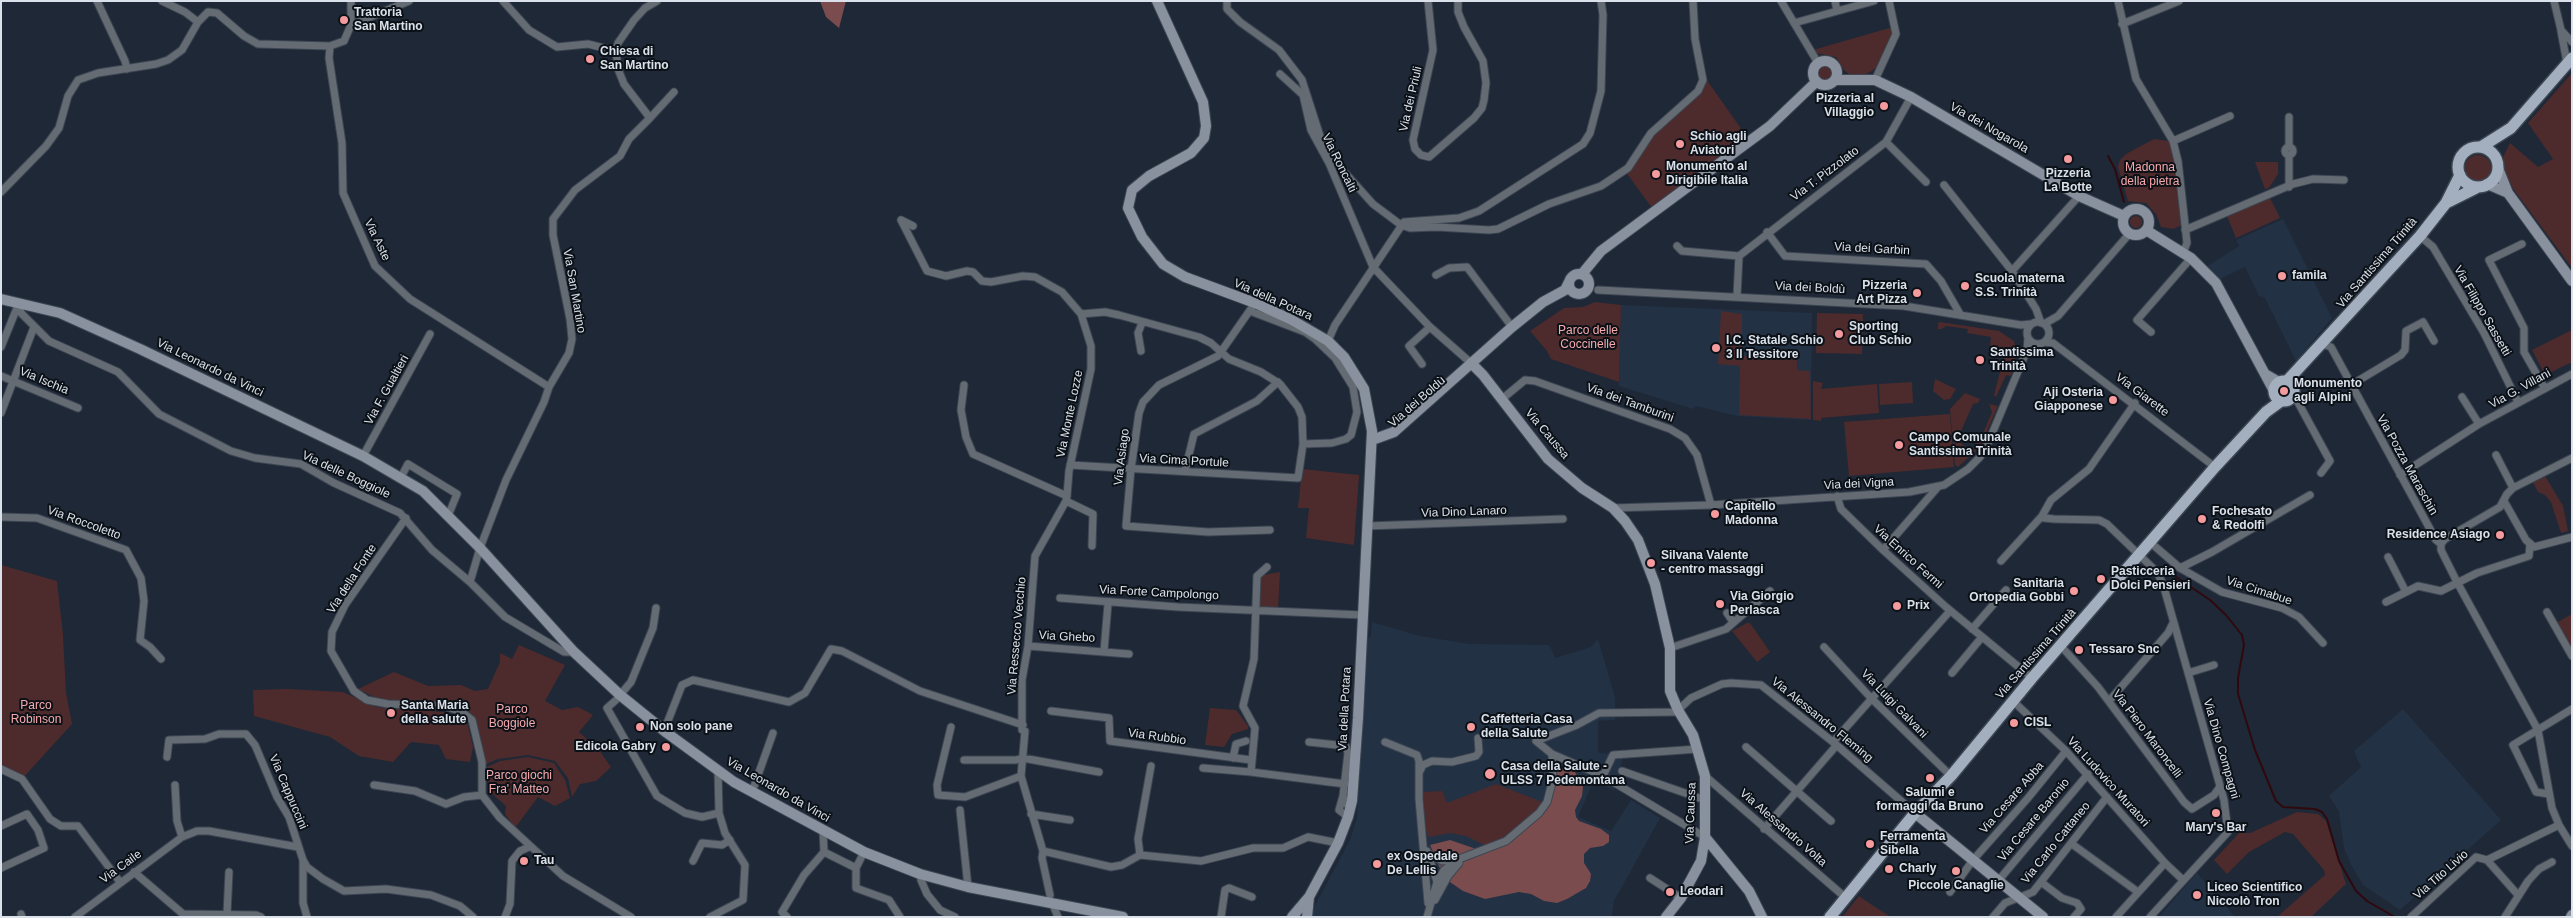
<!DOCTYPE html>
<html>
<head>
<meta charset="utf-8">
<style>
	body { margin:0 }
	#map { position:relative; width:2573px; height:918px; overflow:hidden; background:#1e2836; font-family:Arial,sans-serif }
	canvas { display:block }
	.frame { position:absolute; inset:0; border:2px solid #dae1ea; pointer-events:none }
</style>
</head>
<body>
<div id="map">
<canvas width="2573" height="918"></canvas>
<div class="frame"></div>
</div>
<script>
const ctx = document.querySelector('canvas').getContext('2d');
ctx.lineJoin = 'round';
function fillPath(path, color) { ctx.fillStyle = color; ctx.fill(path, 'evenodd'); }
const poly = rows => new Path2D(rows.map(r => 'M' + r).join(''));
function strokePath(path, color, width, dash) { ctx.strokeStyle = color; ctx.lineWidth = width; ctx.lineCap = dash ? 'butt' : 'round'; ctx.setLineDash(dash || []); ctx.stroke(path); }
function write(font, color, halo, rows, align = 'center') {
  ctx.font = font + ' Arial,sans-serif'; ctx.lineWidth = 4; ctx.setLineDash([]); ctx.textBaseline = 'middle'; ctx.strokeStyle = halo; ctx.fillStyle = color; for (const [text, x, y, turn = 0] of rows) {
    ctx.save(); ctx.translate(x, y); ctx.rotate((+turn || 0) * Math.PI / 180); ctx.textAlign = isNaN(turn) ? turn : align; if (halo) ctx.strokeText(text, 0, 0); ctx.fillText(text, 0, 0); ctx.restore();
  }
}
fillPath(poly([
	[2283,219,2332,318,2296,361,2265,298,2259,296,2245,267,2218,280,2206,267,2239,246,2236,240],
	[1621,305,1812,313,1811,420,1737,416,1696,406,1693,409,1619,386],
	[1372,622,1420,636,1470,644,1547,645,1550,646,1555,658,1591,647,1598,639,1615,697,1615,720,1598,721,1598,753,1623,754,1623,758,1614,791,1594,780,1578,817,1611,831,1631,800,1660,818,1614,901,1612,917,1311,917,1312,911,1350,840,1357,817,1368,638,1371,636],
	[2403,709,2501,820,2400,910,2363,885,2351,865,2344,848,2339,811,2329,796,2361,767,2354,751],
	[2197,873,2235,917,2159,917]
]), '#233145');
fillPath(poly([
	[1893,27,1894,34,1876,68,1865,75,1849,74,1844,70,1836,57,1816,53,1813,50],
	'1816 73a9 9 0 1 1 18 0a9 9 0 1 1-18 0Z',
	[2572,73,2572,268,2514,190,2504,170,2504,155,2510,143,2538,167,2553,159,2528,123],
	[1706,79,1747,137,1652,208,1625,171,1645,142],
	[2154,139,2169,141,2178,166,2182,225,2173,229,2161,227,2156,214,2146,203,2128,201,2118,167,2120,160,2126,154],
	'2465 168a13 13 0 1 1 26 0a13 13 0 1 1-26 0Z',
	[2255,162,2278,162,2278,174,2269,188,2265,189],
	[2270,198,2280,218,2236,238,2227,216],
	'2130 222a6 6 0 1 1 12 0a6 6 0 1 1-12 0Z',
	[1595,302,1621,305,1619,382,1551,359,1547,351,1530,331,1564,308,1583,307],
	[1721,311,1742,314,1742,356,1795,358,1797,361,1797,370,1810,371,1811,419,1739,415,1740,366,1718,364],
	[1817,313,1863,314,1862,354,1816,353],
	[1940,322,1999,331,2014,341,2017,354,2011,376,2006,375,1996,397,1994,395,2005,353,1990,346,1991,337,1967,333,1968,329,1946,326,1942,329,1938,329,1938,323],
	[2572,330,2572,362,2545,375,2532,350],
	[1935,379,1956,389,1950,399,1944,400,1933,391],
	[1813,381,1823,383,1821,389,1877,384,1879,413,1821,418,1821,421,1813,420],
	[1912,382,1913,403,1880,405,1879,384],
	'2276 392a8 8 0 1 1 16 0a8 8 0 1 1-16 0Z',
	[1965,393,1980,399,1978,403,1973,404,1957,440,1971,451,1984,431,1992,412,1989,404,1998,406,1980,447,1958,467,1955,465,1950,409],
	[1950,414,1954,467,1849,476,1844,422],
	[1302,469,1359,475,1354,545,1306,538,1309,508,1298,508],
	[2545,476,2563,506,2568,531,2561,533,2551,502,2545,495,2538,492,2533,482],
	[1,565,57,581,63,635,66,693,72,724,22,779,1,769],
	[1280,572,1278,610,1260,610,1257,606,1258,576],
	[2572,614,2572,651,2556,623],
	[1747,623,1750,623,1770,652,1757,662,1732,631],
	[519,645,565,665,545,701,562,710,578,707,593,715,579,732,599,750,611,767,596,781,580,784,572,797,568,778,555,761,528,755,498,759,486,764,474,717,462,708,443,702,391,701,374,697,358,689,394,672,428,686,461,685,475,691,488,689,500,662,500,653,512,659],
	[287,689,343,692,376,707,444,712,467,722,473,747,470,762,446,759,439,745,411,742,393,762,359,756,330,737,254,716,253,690],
	[1210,708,1236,710,1248,726,1248,729,1232,734,1224,747,1205,745],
	[528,757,554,763,565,780,570,798,555,806,538,797,515,828,505,814,506,806,489,791,487,767,500,761],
	[1496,784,1542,802,1539,810,1518,830,1486,846,1466,836,1450,833,1429,837,1424,826,1422,810,1424,792,1442,791,1447,803],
	[2297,812,2318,814,2326,821,2346,884,2311,917,2277,917,2325,875,2324,870,2293,834,2285,832,2249,852,2227,874,2214,860,2239,833,2250,833],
	[1859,896,1875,907,1891,917,1842,917]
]), '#4d2b2c');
fillPath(poly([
	[820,1,846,1,839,28,826,17],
	[1561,767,1575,772,1583,787,1582,796,1575,810,1576,817,1579,821,1601,829,1609,835,1609,842,1603,846,1590,848,1584,854,1584,863,1591,874,1590,881,1586,888,1567,899,1557,903,1544,901,1531,894,1519,892,1485,899,1463,891,1444,878,1430,845,1450,840,1485,852,1540,815,1555,769]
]), '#7a4c4e');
strokePath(poly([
	[2108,156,2115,169,2124,202],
	[2176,577,2210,600,2226,615,2242,635,2244,645,2238,678,2238,694,2255,750,2276,801,2283,807,2315,809,2322,812,2327,819,2339,861,2356,891,2367,901,2393,916]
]), '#30090e', 2);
const street = poly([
	[97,1,125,61,127,69],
	[162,1,185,12,198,22],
	[351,1,351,25],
	[1227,1,1227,9,1240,22,1279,50,1302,80,1321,139,1338,165,1373,204,1401,225,1410,228,1437,227,1489,230,1498,229,1549,204,1601,186,1628,168,1651,133,1698,91,1703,80,1695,39,1693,1],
	[1428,1,1433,50,1413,140,1415,149,1421,155,1429,157,1474,118,1482,108,1484,100,1486,83,1483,61,1464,27,1458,12,1458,1],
	[1781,1,1818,63],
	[1835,1,1837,11],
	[2118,1,2136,79,2173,141,2178,161,2187,243,2183,253],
	[2554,1,2561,30,2572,42],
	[1794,23,1874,1],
	[2122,24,2179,1],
	[2561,31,2567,63],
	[330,46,329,58,342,143,343,193,375,266,410,299,549,387],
	[616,51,618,43,634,20,645,8,657,1],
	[1280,74,1303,95,1311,130,1329,163,1373,267,1430,327,1471,363],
	[1875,80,1896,34,1889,1],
	[650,118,674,92],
	[2173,141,2230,116],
	[1886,142,1926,182],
	[2289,146,2289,117],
	'2285 151a4 4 0 1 1 8 0a4 4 0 1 1-8 0Z',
	[1944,185,2012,271,2036,309,2041,323],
	[2289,187,2289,155],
	[1,192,46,146,59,128,68,96,78,80,98,73,156,64,168,60,182,50,198,22,208,12,217,13,244,36,258,44,330,46,344,41,351,25,409,1],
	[913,226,901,220,927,271,946,276,967,271,973,272,982,281,991,282,1023,276,1035,277,1062,292,1081,314,1091,346,1091,369,1069,471,1067,496],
	[2185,230,2293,184,2313,179,2344,180],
	[1767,232,1785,256,1926,264,1941,281,1960,314],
	[2420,236,2433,247,2484,333,2518,402],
	[2522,244,2489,260,2524,328,2524,352,2544,387],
	[1677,246,1682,251,1739,256],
	[2012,271,2079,196],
	[1436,275,1449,268,1467,267,1512,327],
	[1598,290,1904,306,2021,325,2031,324],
	[1737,296,1739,256,1886,142,1911,97],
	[19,303,21,313,49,341,118,372,159,414,231,451,255,458,301,464,334,483,400,513,432,550,470,582,505,617,564,652,574,652],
	[1255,303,1218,356,1159,385,1143,402,1139,413,1131,469,1126,526,1208,532,1270,530],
	[1250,311,1305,332,1315,339,1335,358,1353,387,1357,412,1351,435,1346,439,1332,443,1303,444],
	'2027 333a11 11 0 1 1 22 0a11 11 0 1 1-22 0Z',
	[2044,324,2058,316,2130,233],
	[2151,332,2137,320,2191,258],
	[1328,341,1335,325,1404,222,1459,218,1479,211,1583,144,1590,133,1601,91,1603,15,1601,1],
	[2044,342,2053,343,2215,467],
	[2325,345,2331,347,2436,540,2441,544],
	[1,347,19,303],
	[1141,351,1138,333,1142,323],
	[1422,364,1409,346,1430,327],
	[1,376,78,408],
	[964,385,961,410,966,437,973,454,1067,496,1066,501,1093,514,1092,546],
	[2351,385,2401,355,2405,350,2406,331,2423,322,2434,341],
	[2294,395,2330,461,2321,473],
	[2462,397,2479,424],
	[1502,399,1525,380,1535,381,1670,429,1685,438,1697,455,1711,505],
	[1,413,34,327],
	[2496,455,2513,488],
	[363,456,430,334],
	[1070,465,1298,478,1303,444,1302,417,1298,407,1280,384,1261,372,1229,359,1211,343,1199,337,1119,315,1105,312,1081,314],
	[1185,471,1194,434,1257,401,1278,382],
	[2400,475,2479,424,2572,374],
	[401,477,408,464,457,494,448,516],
	[1837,496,1841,509,1883,550,1946,607,2032,678],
	[2504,501,2526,540,2534,547,2572,537],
	[1613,508,1711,505,1909,492,1944,485,1968,469,1980,457,1989,441,2027,350,2028,338],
	[2042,516,2044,518,2054,519,2099,520,2107,524,2157,572,2163,584,2224,800,2228,832,2150,917],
	[1,517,37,518,126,550,141,578,144,601,140,640,150,647,161,659],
	[406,518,345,605,332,632,331,651,354,691,367,700,388,704,444,706,462,712,472,720,482,762,482,795],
	[1367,526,1563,519],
	[2151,543,2180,568,2212,552,2310,495],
	[2441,544,2441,550,2457,582,2538,730,2552,808,2559,825,2572,846],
	[2441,544,2445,539,2500,507,2507,494,2513,488,2572,458],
	[1883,550,1937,488],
	[2388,557,2406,592],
	[2001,561,2042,516,2051,500,2089,469,2135,403],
	[1267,567,1257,576,1254,659,1243,706,1255,728,1251,772,1345,784],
	[2180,568,2222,592,2282,608,2299,617,2323,643],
	[470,582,480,548,506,480,544,402,549,387,569,353,572,339,570,319,553,235,553,219,575,190,620,156,629,139,650,118,624,84,618,69,616,51,588,44,557,47,529,30,503,1],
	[1060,598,1178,607,1362,615],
	[2386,602,2418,586,2441,591,2477,573,2529,556,2530,544],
	[2547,612,2572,656],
	[1727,613,1733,622],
	[1972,629,2006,590],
	[2060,645,2098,687,2184,802,2192,809,2214,795,2219,788],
	[1028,646,1129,654],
	[1824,647,1871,698,1951,776],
	[1670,648,1726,629,1770,591],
	[1104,651,1108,604,1110,602],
	[1952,673,1982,637],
	[2188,673,2214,665],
	[620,695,631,682,653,628,656,608],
	[616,700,607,708,657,796,685,813,702,817,719,813],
	[2013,701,2066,751,2165,863,2183,880],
	[2109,701,2168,633,2173,623],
	[1051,711,1109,718,1110,741,1251,760],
	[951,727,937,785,938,795,965,797,1021,776],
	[664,731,682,685,693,680,789,702,805,693,831,649,842,651,920,691,1023,725],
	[1309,742,1346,746,1348,753,1343,796],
	[1385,742,1417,755,1419,761,1419,799,1428,903],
	[1833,742,1950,611],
	[1746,747,1831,821],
	[1552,754,1603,776,1705,837],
	[167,757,169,740,205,739,219,734,246,734,255,745,277,797,289,817,303,860,307,867,323,879,344,891,386,889,431,895,460,906,473,917],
	[1233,758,1236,744,1246,741],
	[964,760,1016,760,1023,758,1099,772],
	[1203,768,1251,772],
	[1,769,22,779,50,819,61,826,78,826,120,882],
	[1420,771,1423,765,1432,761,1452,762,1476,756,1479,752,1478,738],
	[1622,771,1705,800],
	[1603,776,1613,755,1698,749],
	[1705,776,1846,898],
	[175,785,177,821,182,837],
	[374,785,415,791,446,804,464,797,482,795,500,818,563,876,631,917],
	[752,792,773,733],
	[2549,794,2536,792,2513,745,2572,709],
	[960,810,968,887],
	[1031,814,1070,820],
	[1348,817,1339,810,1343,796,1346,804,1351,806],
	[1,826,27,814,38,830,44,848,1,868],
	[1764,829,1836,746],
	[2072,844,2138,892],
	[1043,851,1111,867,1122,865,1140,855,1201,861,1253,848,1283,848,1308,837,1338,843],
	[1427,851,1437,882],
	[824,852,856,868,864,852],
	[1430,854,1442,861,1456,860],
	[1140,855,1138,839,1151,766],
	[303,860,303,903,307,917],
	[2487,860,2559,825],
	[693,861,702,843,722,845,730,840],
	[856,868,856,888,889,900,900,917],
	[134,872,183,914,256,915,261,917],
	[1650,878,1681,898],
	[921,880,927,894,940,910,955,917],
	[1998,881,2088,774],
	[2041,882,2062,898,2077,903,2081,909,2074,917],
	[1950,892,1973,860,2028,798,2066,751],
	[1050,895,1042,858,1043,851,1021,776,1025,731,1022,730,1022,680,1028,646,1035,556,1066,501],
	[1435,900,1448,876,1459,863],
	[1053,905,1058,917],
	[21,914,22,917],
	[227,914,229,872],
	[75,917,182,837,197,831,209,831,298,847],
	[505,917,510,904,512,861,520,851,529,847],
	[710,917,743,900,745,865,725,833,719,813,718,771],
	[787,917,782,912,804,875,824,852,823,830],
	[1221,917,1225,890,1229,888,1252,897],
	[1427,917,1437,882,1444,870,1459,859,1506,841,1539,813,1547,802,1553,779,1552,754,1536,741,1577,725,1599,713,1676,712,1691,698,1722,684,1731,683,1761,685,1833,742,1915,813],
	[1993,917,2005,903,2033,892,2107,797],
	[2116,917,2165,863],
	[2411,917,2476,857,2487,860,2518,895],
	[2505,917,2528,881,2539,869,2552,862]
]);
const secondary = poly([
	[1157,1,1203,102,1206,126,1204,138,1191,153,1149,176,1132,190,1128,208,1142,237,1163,264,1185,277,1255,303,1292,320,1328,341,1344,357,1364,389,1372,431,1358,718,1352,801,1348,817,1338,843,1309,897,1292,917],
	'1813 73a12 12 0 1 1 24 0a12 12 0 1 1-24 0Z',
	[1836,80,1875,80,1911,97,2079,196,2124,216],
	[2498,168,2508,193,2572,281],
	[2487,184,2508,193],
	'2123 222a13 13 0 1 1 26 0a13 13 0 1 1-26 0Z',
	[2146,230,2191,258,2216,283,2274,391],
	[1582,274,1601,251,1770,126,1816,82],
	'1569 284a10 10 0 1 1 20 0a10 10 0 1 1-20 0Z',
	[1,299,60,313,140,349,363,456,423,491,480,548,574,652,620,695,667,733,734,782,864,852,920,874,968,887,1123,917],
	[1471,363,1483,375,1548,459,1582,488,1613,508,1625,521,1638,540,1655,584,1670,648,1670,691,1678,710,1693,735,1705,776,1705,837,1701,861,1681,898,1666,917],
	[2265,374,2279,382],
	[1372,440,1394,432,1512,327,1543,302,1565,290,1569,282],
	[1915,813,2043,917],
	[1705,837,1749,891,1762,917],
	[1307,917,1309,897],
	[2571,917,2572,915]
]);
const primary = poly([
	[2481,147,2511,128,2572,58],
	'2458 167a20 20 0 1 1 40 0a20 20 0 1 1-40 0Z',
	[2446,203,2478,187],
	'2274 391a10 10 0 1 1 20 0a10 10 0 1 1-20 0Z',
	[2287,381,2420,236,2446,203,2460,175],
	[1830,917,1915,813,1951,776,2032,678,2215,467,2266,412,2281,401]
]);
strokePath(street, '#3c4653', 9);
strokePath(secondary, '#3c4653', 12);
strokePath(primary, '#3c4653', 14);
strokePath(street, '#656b72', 7);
strokePath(secondary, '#88919d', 10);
strokePath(primary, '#a3afbe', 11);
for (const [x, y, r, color] of [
	[344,20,5,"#f59b9e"],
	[590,59,5,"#f59b9e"],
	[1884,106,5,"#f59b9e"],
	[1680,144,5,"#f59b9e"],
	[2068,159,5,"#f59b9e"],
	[1656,174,5,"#f59b9e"],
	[2282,276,5,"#f59b9e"],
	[1965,286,5,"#f59b9e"],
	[1917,293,5,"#f59b9e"],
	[1839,334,5,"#f59b9e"],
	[1716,348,5,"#f59b9e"],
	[1980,360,5,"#f59b9e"],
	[2284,391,5,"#f59b9e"],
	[2113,400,5,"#f59b9e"],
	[1899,445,5,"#f59b9e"],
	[1715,514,5,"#f59b9e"],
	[2202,519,5,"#f59b9e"],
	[2500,535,5,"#f59b9e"],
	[1651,563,5,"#f59b9e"],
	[2101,579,5,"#f59b9e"],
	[2074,591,5,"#f59b9e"],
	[1720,604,5,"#f59b9e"],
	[1897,606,5,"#f59b9e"],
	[2079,650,5,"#f59b9e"],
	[391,713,5,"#f59b9e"],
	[2014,723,5,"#f59b9e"],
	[640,727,5,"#f59b9e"],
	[1471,727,5,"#f59b9e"],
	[666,747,5,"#f59b9e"],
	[1490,774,6,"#f59b9e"],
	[1930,778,5,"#f59b9e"],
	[2216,813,5,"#f59b9e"],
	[1870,844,5,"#f59b9e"],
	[524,861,5,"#f59b9e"],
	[1377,864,5,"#f59b9e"],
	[1889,869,5,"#f59b9e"],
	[1956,871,5,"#f59b9e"],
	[1670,892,5,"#f59b9e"],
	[2197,895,5,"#f59b9e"]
]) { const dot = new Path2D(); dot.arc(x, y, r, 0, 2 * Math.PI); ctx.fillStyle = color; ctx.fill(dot); strokePath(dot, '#0c1117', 2); }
write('bold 12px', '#dae1ea', '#0c1117', [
	["Trattoria",354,13],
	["San Martino",354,27],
	["Chiesa di",600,52],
	["San Martino",600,66],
	["Pizzeria al",1874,99,"right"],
	["Villaggio",1874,113,"right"],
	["Schio agli",1690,137],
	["Aviatori",1690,151],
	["Monumento al",1666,167],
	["Dirigibile Italia",1666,181],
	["Pizzeria",2068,174,"center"],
	["La Botte",2068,188,"center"],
	["famila",2292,276],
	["Scuola materna",1975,279],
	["S.S. Trinità",1975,293],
	["Pizzeria",1907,286,"right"],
	["Art Pizza",1907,300,"right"],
	["Sporting",1849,327],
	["Club Schio",1849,341],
	["I.C. Statale Schio",1726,341],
	["3 Il Tessitore",1726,355],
	["Santissima",1990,353],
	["Trinità",1990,367],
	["Monumento",2294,384],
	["agli Alpini",2294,398],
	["Aji Osteria",2103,393,"right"],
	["Giapponese",2103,407,"right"],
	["Campo Comunale",1909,438],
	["Santissima Trinità",1909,452],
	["Capitello",1725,507],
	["Madonna",1725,521],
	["Fochesato",2212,512],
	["& Redolfi",2212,526],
	["Residence Asiago",2490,535,"right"],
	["Silvana Valente",1661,556],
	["- centro massaggi",1661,570],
	["Pasticceria",2111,572],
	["Dolci Pensieri",2111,586],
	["Sanitaria",2064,584,"right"],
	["Ortopedia Gobbi",2064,598,"right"],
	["Via Giorgio",1730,597],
	["Perlasca",1730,611],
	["Prix",1907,606],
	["Tessaro Snc",2089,650],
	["Santa Maria",401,706],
	["della salute",401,720],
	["Caffetteria Casa",1481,720],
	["della Salute",1481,734],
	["CISL",2024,723],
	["Non solo pane",650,727],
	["Edicola Gabry",656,747,"right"],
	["Casa della Salute -",1501,767],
	["ULSS 7 Pedemontana",1501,781],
	["Salumi e",1930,793,"center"],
	["formaggi da Bruno",1930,807,"center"],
	["Mary's Bar",2216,828,"center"],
	["Ferramenta",1880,837],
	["Sibella",1880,851],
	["ex Ospedale",1387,857],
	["De Lellis",1387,871],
	["Tau",534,861],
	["Charly",1899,869],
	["Piccole Canaglie",1956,886,"center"],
	["Liceo Scientifico",2207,888],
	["Niccolò Tron",2207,902],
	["Leodari",1680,892]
], 'left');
write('12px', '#dae1ea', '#0c1117', [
	["Via dei Priuli",1411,99,-77],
	["Via dei Nogarola",1989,128,30],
	["Via Roncalti",1339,163,64],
	["Via T. Pizzolato",1825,174,-37],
	["Via Aste",377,240,64],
	["Via dei Garbin",1872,249,3],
	["Via Santissima Trinità",2377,263,-49],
	["Via dei Boldù",1810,288,3],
	["Via San Martino",574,291,80],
	["Via della Potara",1273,300,24],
	["Via Filippo Sassetti",2482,311,60],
	["Via Leonardo da Vinci",210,368,26],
	["Via Ischia",44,381,23],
	["Via G. Villani",2520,389,-29],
	["Via F. Gualtieri",387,390,-61],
	["Via Giarette",2142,395,37],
	["Via dei Boldù",1417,402,-41],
	["Via dei Tamburini",1630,403,20],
	["Via Monte Lozze",1070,414,-78],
	["Via Caussa",1547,434,50],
	["Via Asiago",1122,457,-83],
	["Via Cima Portule",1184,461,3],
	["Via Pozza Maraschin",2407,465,61],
	["Via delle Boggiole",346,475,25],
	["Via dei Vigna",1859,484,-3],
	["Via Dino Lanaro",1464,512,-2],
	["Via Roccoletto",84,523,20],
	["Via Enrico Fermi",1908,557,42],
	["Via della Fonte",352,579,-57],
	["Via Cimabue",2259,591,18],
	["Via Forte Campolongo",1159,593,3],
	["Via Ressecco Vecchio",1017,636,-85],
	["Via Ghebo",1067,637,3],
	["Via Santissima Trinità",2036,654,-49],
	["Via Luigi Galvani",1894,704,46],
	["Via della Potara",1345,709,-87],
	["Via Alessandro Fleming",1822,720,39],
	["Via Piero Maroncelli",2147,734,53],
	["Via Rubbio",1157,737,8],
	["Via Dino Compagni",2221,749,74],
	["Via Ludovico Muratori",2108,782,48],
	["Via Leonardo da Vinci",778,790,30],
	["Via Cappuccini",288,792,67],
	["Via Cesare Abba",2012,798,-49],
	["Via Caussa",1691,813,-88],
	["Via Cesare Baronio",2034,820,-50],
	["Via Alessandro Volta",1783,828,41],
	["Via Carlo Cattaneo",2056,843,-51],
	["Via Caile",121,867,-36],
	["Via Tito Livio",2441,875,-41]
]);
write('12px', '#f7a9ab', '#0c1117', [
	["Madonna",2150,168],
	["della pietra",2150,182],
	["Parco delle",1588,331],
	["Coccinelle",1588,345],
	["Parco",36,706],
	["Robinson",36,720],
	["Parco",512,710],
	["Boggiole",512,724],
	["Parco giochi",519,776],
	["Fra' Matteo",519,790]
]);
</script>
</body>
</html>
